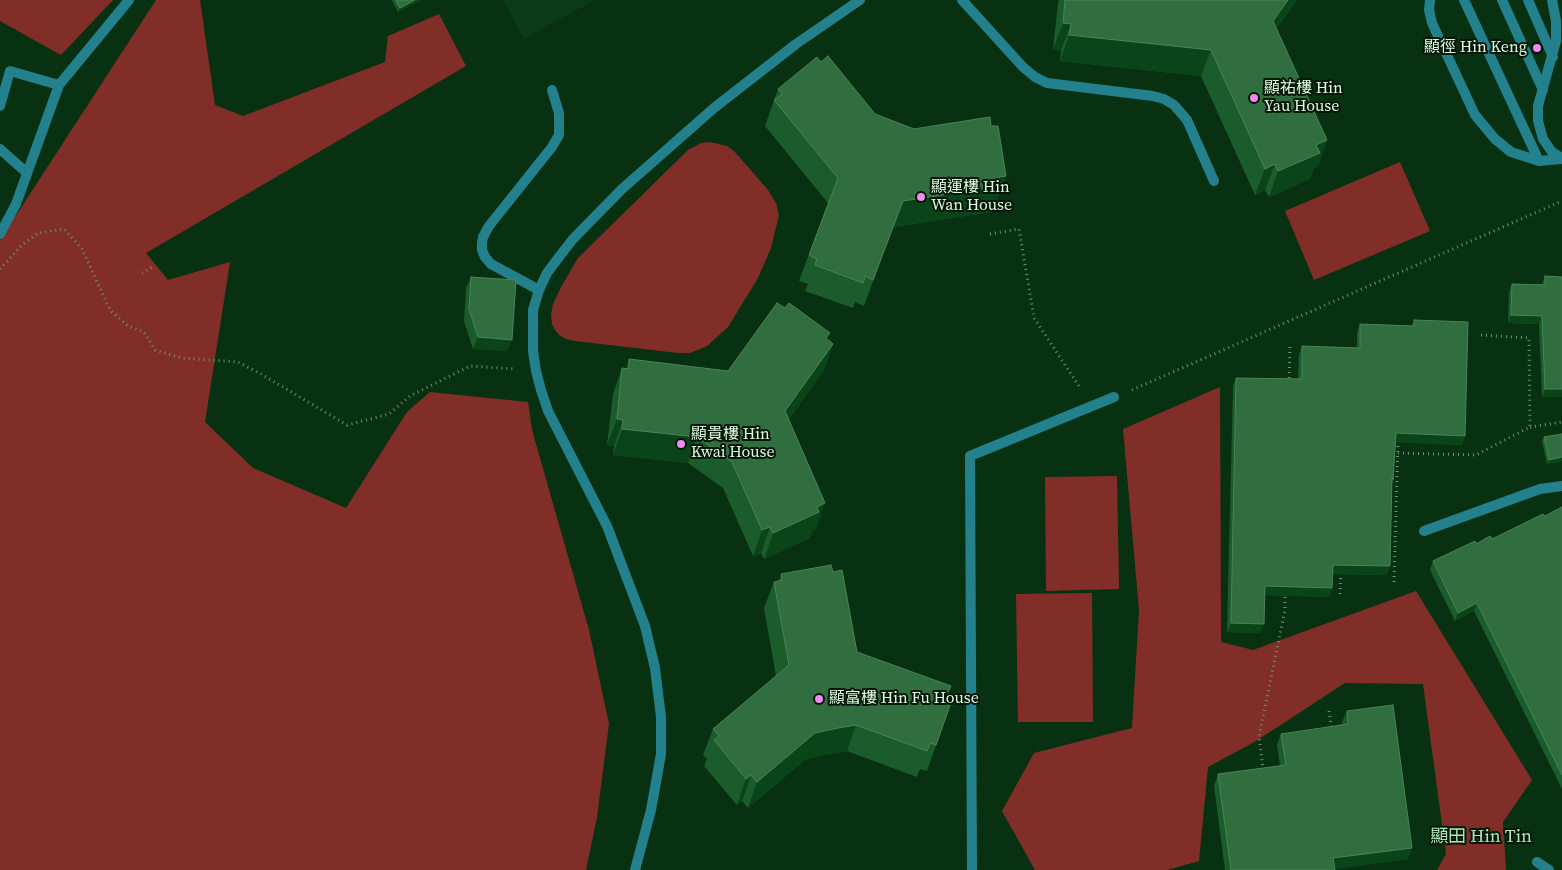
<!DOCTYPE html>
<html>
<head>
<meta charset="utf-8">
<style>
	body { margin:0 }
	canvas { display:block; background:#073111 }
</style>
</head>
<body>
<canvas width="1562" height="870"></canvas>
<script>
const ctx = document.querySelector('canvas').getContext('2d');
ctx.lineJoin = 'round';
function fillPath(path, color) { ctx.fillStyle = color; ctx.fill(path, 'evenodd'); }
const poly = rows => new Path2D(rows.map(r => 'M' + r).join(''));
function strokePath(path, color, width, dash) { ctx.strokeStyle = color; ctx.lineWidth = width; ctx.lineCap = dash ? 'butt' : 'round'; ctx.setLineDash(dash || []); ctx.stroke(path); }
function write(font, color, halo, rows, align = 'center') {
  ctx.font = font + ' "Source Serif 4","Noto Sans TC",serif'; ctx.lineWidth = 4; ctx.setLineDash([]); ctx.textBaseline = 'middle'; ctx.strokeStyle = halo; ctx.fillStyle = color; for (const [text, x, y, turn = 0] of rows) {
    ctx.save(); ctx.translate(x, y); ctx.rotate((+turn || 0) * Math.PI / 180); ctx.textAlign = isNaN(turn) ? turn : align; if (halo) ctx.strokeText(text, 0, 0); ctx.fillText(text, 0, 0); ctx.restore();
  }
}
fillPath(poly([
	[503,0,595,0,524,39]
]), '#0a3b16');
fillPath(poly([
	[0,0,113,0,61,55,0,21],
	[156,0,200,0,215,105,243,116,385,62,388,36,439,14,466,66,146,253,168,280,230,262,205,422,253,468,346,508,407,412,430,392,528,402,532,430,589,630,609,724,597,817,586,870,0,870,0,240],
	[710,142,727,146,734,151,768,190,776,203,779,215,771,248,758,278,728,327,707,346,690,353,678,353,575,341,566,339,559,335,555,330,552,324,551,314,553,304,561,287,578,258,688,150,701,143],
	[1400,162,1430,231,1314,280,1285,211],
	[1220,387,1221,642,1253,650,1416,591,1532,780,1503,822,1506,870,1437,870,1446,854,1423,684,1345,683,1256,741,1208,767,1199,861,1167,870,1035,870,1002,811,1034,753,1132,728,1139,610,1123,429],
	[1117,476,1119,589,1046,591,1045,477],
	[1092,593,1093,722,1018,722,1016,594]
]), '#822e28');
strokePath(poly([
	[990,234,1019,229,1034,318,1081,389],
	[0,269,22,245,38,233,64,229,82,249,110,310,128,326,144,332,155,350,182,358,238,362,261,374,347,425,389,414,410,396,470,366,516,369],
	[142,273,152,267],
	[1289,383,1290,345],
	[1132,390,1562,201],
	[1530,427,1562,422],
	[1398,453,1476,455,1530,427,1529,338,1480,335],
	[1394,582,1398,438],
	[1340,594,1341,572],
	[1329,711,1332,730],
	[1263,770,1259,736,1285,610,1285,592]
]), '#6d9174', 3, [1, 4]);
strokePath(poly([
	[962,0,1023,67,1035,77,1047,83,1153,96,1164,99,1174,105,1187,120,1214,181],
	[1430,0,1429,10,1432,23,1475,115,1495,139,1511,152,1539,161,1562,159],
	[1464,0,1539,161],
	[1502,0,1543,90],
	[1528,0,1553,57],
	[1552,0,1556,21,1556,41,1538,106,1538,121,1543,139,1552,152,1562,158],
	[0,106,10,71,59,85],
	[0,149,27,173],
	[0,234,16,204,59,85,129,0],
	[539,290,491,264,485,257,482,250,482,243,483,237,489,226,552,147,559,135,559,113,552,90],
	[1537,862,1549,870],
	[635,870,651,810,661,754,661,717,655,668,645,626,607,526,548,411,541,390,536,371,533,351,533,310,539,290,547,273,559,257,573,239,622,189,714,108,796,44,860,0]
]), '#23818d', 10);
strokePath(poly([
	[972,870,970,456,1114,397]
]), '#23818d', 10);
strokePath(poly([
	[1424,531,1540,489,1562,486]
]), '#23818d', 10);
fillPath(poly([
	[392,0,421,0,398,12],
	[1059,0,1297,0,1276,29,1327,140,1318,166,1314,168,1310,179,1269,197,1265,190,1255,195,1201,76,1060,61,1061,50,1053,49,1058,3],
	[821,62,875,114,914,129,991,126,1006,176,996,202,995,202,991,212,893,227,864,306,855,302,853,308,805,291,808,284,799,281,828,203,765,126,778,89],
	[1545,276,1562,397,1542,397,1539,324,1508,323,1509,292,1512,284,1542,284],
	[471,277,507,351,473,349,464,321,466,288],
	[1414,320,1462,445,1395,442,1393,480,1392,485,1387,575,1333,574,1332,588,1329,597,1264,595,1260,633,1227,632,1233,387,1236,378,1298,379,1299,355,1302,346,1357,348,1357,333,1360,324,1412,326],
	[827,340,833,344,824,370,789,419,816,529,813,530,810,538,764,559,761,553,753,556,723,488,688,463,613,455,614,446,607,445,613,394,622,368,626,369,629,359,728,371],
	[1562,434,1562,461,1547,464,1542,441,1544,437],
	[1562,507,1562,789,1474,611,1455,621,1430,570,1433,561,1476,544,1492,539,1545,516],
	[833,572,857,652,953,697,927,771,920,769,917,777,847,751,829,754,806,759,748,808,742,801,737,805,704,766,707,759,703,755,713,729,776,676,764,608,774,582,779,581,781,574],
	[1347,711,1408,859,1335,869,1335,870,1225,870,1214,786,1218,774,1280,766,1277,745,1281,734,1343,725,1342,722]
]), '#1b5c2c');
fillPath(poly([
	[415,0,421,0,398,12,400,8],
	[1288,0,1297,0,1263,47,1273,21],
	[1063,23,1071,24,1061,50,1053,49],
	[1069,35,1211,50,1201,76,1060,61],
	[1327,140,1318,166,1314,168,1310,179,1269,197,1278,171,1316,145],
	[1275,164,1265,190,1255,195,1265,169],
	[1006,176,996,202,995,202,991,212,893,227,864,306,903,201,999,177],
	[1511,315,1542,316,1539,324,1508,323],
	[478,337,512,340,507,351,473,349],
	[833,344,824,370,776,437,785,411],
	[1545,389,1562,389,1562,397,1542,397],
	[617,419,623,420,614,446,607,445],
	[622,429,697,437,688,463,613,455],
	[1396,433,1465,436,1462,445,1392,442],
	[1562,457,1562,461,1547,464,1549,460],
	[825,503,816,529,813,530,810,538,764,559,773,533,817,507],
	[770,527,761,553,753,556,762,530],
	[1333,565,1390,566,1387,575,1330,574],
	[1265,586,1332,588,1329,597,1261,595],
	[1477,603,1474,611,1455,621,1458,613],
	[1231,623,1264,624,1260,633,1227,632],
	[856,725,847,751,806,759,748,808,757,782,815,733],
	[751,775,742,801,737,805,746,779],
	[1412,848,1408,859,1329,870,1333,858]
]), '#0a4419');
const building = poly([
	[396,0,415,0,400,8,396,0],
	[1065,0,1288,0,1273,21,1327,140,1316,145,1320,153,1278,171,1275,164,1265,169,1211,50,1069,35,1071,24,1063,23,1065,0],
	[828,56,875,114,914,129,990,117,991,126,998,126,1006,176,999,177,1001,186,903,201,873,280,865,276,863,283,815,265,817,259,809,255,838,178,774,100,782,94,778,89,817,57,821,62,828,56],
	[1545,276,1562,277,1562,389,1545,389,1542,316,1511,315,1512,284,1545,285,1545,276],
	[471,277,516,280,512,340,478,337,469,309,471,277],
	[777,303,785,308,789,303,830,333,826,338,833,344,785,411,825,503,817,507,819,512,773,533,770,527,762,530,732,462,697,437,622,429,623,420,617,419,622,368,629,369,629,359,728,371,777,303],
	[1414,320,1468,322,1465,436,1396,433,1393,480,1392,477,1390,566,1333,565,1332,588,1265,586,1264,624,1231,623,1236,378,1302,379,1302,346,1360,348,1360,324,1414,326,1414,320],
	[1562,434,1562,457,1549,460,1544,437,1562,434],
	[1562,507,1562,775,1477,603,1458,613,1433,561,1475,541,1476,544,1490,536,1492,539,1543,514,1545,516,1562,507],
	[831,565,833,572,842,570,857,652,951,686,947,694,953,697,936,745,930,743,927,751,856,725,838,728,815,733,757,782,751,775,746,779,714,740,719,736,713,729,789,665,774,582,782,580,781,574,831,565],
	[1393,705,1412,848,1333,858,1335,870,1231,870,1218,774,1286,765,1281,734,1348,724,1347,711,1393,705]
]);
fillPath(building, '#306d3f');
strokePath(building, '#4b8358', 1);
for (const [x, y, r, color] of [
	[1537,48,5,"#f38af2"],
	[1254,98,5,"#f38af2"],
	[921,197,5,"#f38af2"],
	[681,444,5,"#f38af2"],
	[819,699,5,"#f38af2"]
]) { const dot = new Path2D(); dot.arc(x, y, r, 0, 2 * Math.PI); ctx.fillStyle = color; ctx.fill(dot); strokePath(dot, '#021605', 2); }
write('16px', '#ddfae0', '#021605', [
	["顯徑 Hin Keng",1527,48,"right"],
	["顯祐樓 Hin",1264,89],
	["Yau House",1264,107],
	["顯運樓 Hin",931,188],
	["Wan House",931,206],
	["顯貴樓 Hin",691,435],
	["Kwai House",691,453],
	["顯富樓 Hin Fu House",829,699]
], 'left');
write('18px', '#aee7b4', '#021605', [
	["顯田 Hin Tin",1481,837]
]);
</script>
</body>
</html>
